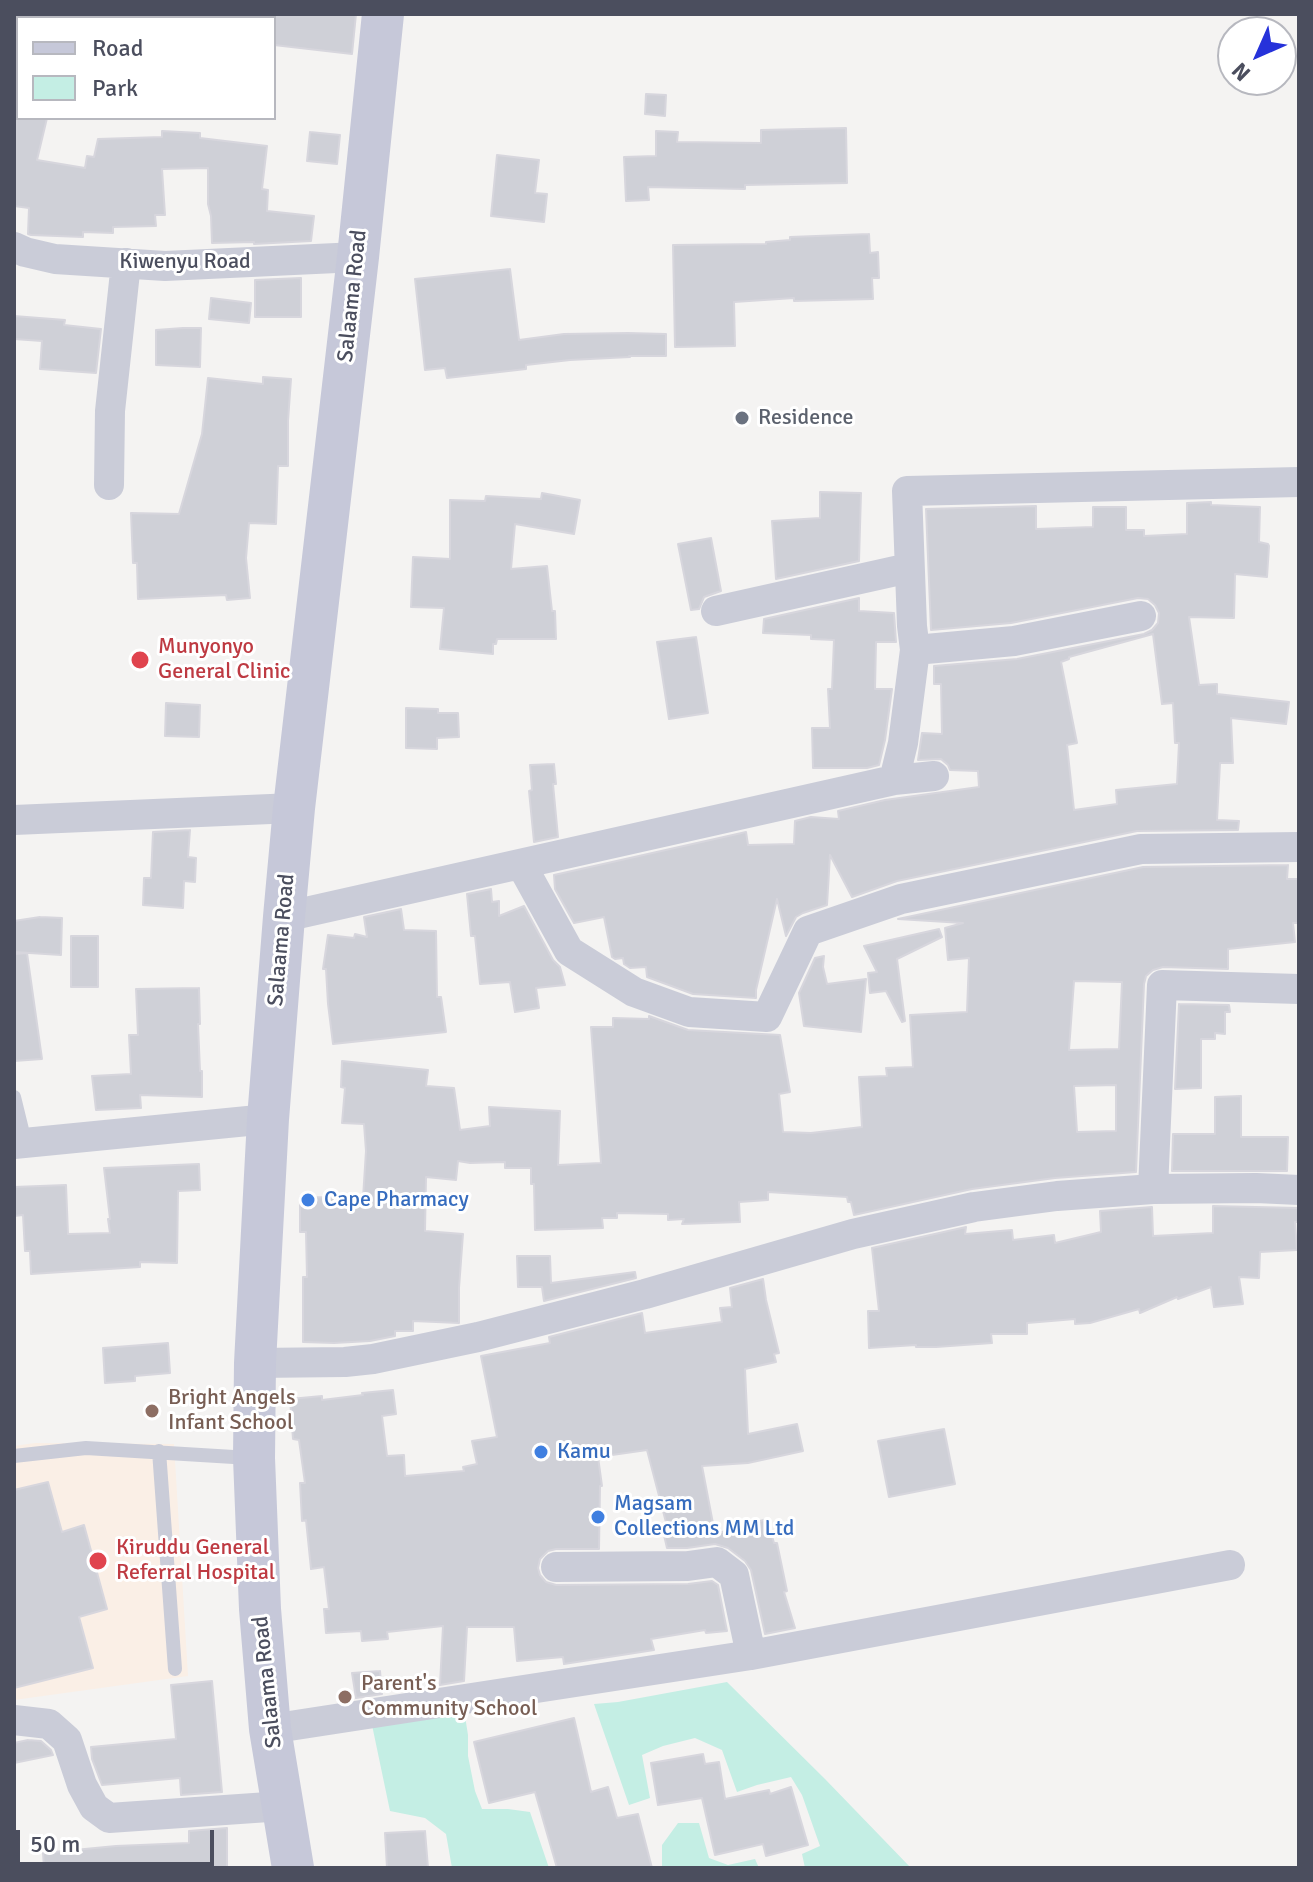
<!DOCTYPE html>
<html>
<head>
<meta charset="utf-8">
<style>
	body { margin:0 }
	#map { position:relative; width:1313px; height:1882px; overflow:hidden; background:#f4f3f2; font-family:Signika,sans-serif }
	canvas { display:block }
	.frame { position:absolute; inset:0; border:16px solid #4b4e5e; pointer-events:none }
	.legend { position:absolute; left:16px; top:16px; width:260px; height:104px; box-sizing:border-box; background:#fff; border:2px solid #b7b8bf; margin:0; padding:10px 14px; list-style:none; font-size:24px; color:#4b4e5e }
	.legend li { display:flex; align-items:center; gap:16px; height:40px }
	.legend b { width:40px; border:2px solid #b7b8bf }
	.north { position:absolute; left:1217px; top:16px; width:80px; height:80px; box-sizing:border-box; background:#fff; border:2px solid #b7b8bf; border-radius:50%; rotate:225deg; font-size:22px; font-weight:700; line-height:32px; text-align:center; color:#4b4e5e }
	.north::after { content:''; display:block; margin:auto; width:28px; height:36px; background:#2632da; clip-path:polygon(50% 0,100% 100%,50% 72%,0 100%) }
	.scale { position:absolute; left:16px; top:1830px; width:198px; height:36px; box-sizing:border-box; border:4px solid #4b4e5e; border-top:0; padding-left:10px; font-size:24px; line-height:28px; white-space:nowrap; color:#4b4e5e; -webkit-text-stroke:6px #fff; paint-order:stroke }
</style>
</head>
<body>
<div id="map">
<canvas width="1313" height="1882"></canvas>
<div class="frame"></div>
<ul class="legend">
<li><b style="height:10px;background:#c6c8d9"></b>Road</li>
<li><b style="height:22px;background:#c4eee4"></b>Park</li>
</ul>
<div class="north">N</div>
<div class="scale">50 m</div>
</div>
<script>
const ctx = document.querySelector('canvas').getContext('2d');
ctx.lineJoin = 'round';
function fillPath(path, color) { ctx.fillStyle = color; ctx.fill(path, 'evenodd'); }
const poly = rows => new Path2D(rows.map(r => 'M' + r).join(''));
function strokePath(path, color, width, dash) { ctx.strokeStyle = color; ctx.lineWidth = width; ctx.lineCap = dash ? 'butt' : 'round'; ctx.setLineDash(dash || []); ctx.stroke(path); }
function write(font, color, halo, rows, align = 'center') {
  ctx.font = font + ' Signika,sans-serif'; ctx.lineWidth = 6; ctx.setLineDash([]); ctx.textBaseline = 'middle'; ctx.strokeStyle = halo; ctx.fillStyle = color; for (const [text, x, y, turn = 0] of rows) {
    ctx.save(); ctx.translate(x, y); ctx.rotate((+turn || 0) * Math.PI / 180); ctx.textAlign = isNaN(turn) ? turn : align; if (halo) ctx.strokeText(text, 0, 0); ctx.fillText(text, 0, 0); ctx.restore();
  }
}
fillPath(poly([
	[35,1443,174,1444,188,1676,14,1700,14,1446]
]), '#faefe6');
fillPath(poly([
	[727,1682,825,1779,911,1868,805,1868,802,1854,820,1846,802,1795,791,1777,757,1785,737,1792,722,1750,695,1738,663,1746,642,1755,650,1798,629,1805,594,1704,618,1702],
	[410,1716,465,1716,468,1735,468,1756,475,1791,482,1809,508,1809,530,1812,549,1868,452,1868,446,1834,425,1818,390,1811,372,1725],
	[678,1823,699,1823,709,1858,728,1865,755,1859,759,1868,662,1868,662,1845]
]), '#c4eee4');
const building = poly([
	[274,14,356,14,352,54,274,45,274,14],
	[646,94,666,95,665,116,645,114,646,94],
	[14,118,47,118,37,160,85,168,87,156,94,157,98,139,162,137,162,131,200,133,200,138,267,146,262,189,268,190,267,211,314,216,311,241,254,244,254,242,212,243,211,216,208,204,208,168,162,169,165,215,155,215,156,226,113,227,113,233,83,232,83,237,31,235,28,234,29,208,14,206,14,118],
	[846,128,847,183,745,185,745,189,648,187,649,200,626,201,624,157,656,156,656,131,678,132,677,142,761,143,761,130,846,128],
	[310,132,340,135,337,164,307,161,310,132],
	[497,155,539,160,535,193,547,194,544,222,491,216,497,155],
	[869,234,870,253,878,252,879,278,872,278,873,299,794,301,794,298,734,302,735,346,675,347,673,245,766,244,766,242,790,240,790,237,869,234],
	[510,269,519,340,564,334,628,333,666,334,666,356,629,356,630,357,570,360,526,365,526,369,447,378,445,368,425,370,415,279,510,269],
	[301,278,301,317,255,317,255,280,301,278],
	[211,298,251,303,249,323,209,319,211,298],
	[14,316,65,320,64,325,101,329,96,373,40,369,42,341,14,339,14,316],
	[183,328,201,328,200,367,156,365,156,330,183,328],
	[263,377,291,379,288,421,288,466,278,466,276,524,249,523,246,558,250,598,227,600,226,595,138,599,137,563,133,563,131,513,179,514,202,434,208,378,263,384,263,377],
	[820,492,861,493,859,561,776,579,772,521,820,518,820,492],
	[542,493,580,500,574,534,515,524,511,569,547,566,552,611,555,611,556,639,497,639,496,644,493,644,493,654,440,649,444,608,411,607,413,557,450,559,450,500,485,501,486,496,541,499,542,493],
	[1211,502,1211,505,1260,507,1259,542,1268,544,1269,546,1267,577,1235,574,1234,618,1189,617,1199,685,1217,684,1217,694,1289,702,1286,724,1231,718,1233,763,1220,763,1217,820,1239,821,1238,830,1137,831,897,881,852,897,830,855,827,905,803,913,796,917,786,936,777,899,756,990,756,998,693,994,647,977,646,967,630,968,624,964,623,958,615,959,612,957,604,917,574,923,555,889,554,875,746,832,748,845,794,844,795,821,811,817,839,819,838,811,885,800,979,787,978,771,950,770,948,765,941,759,918,760,922,733,942,734,941,684,934,684,934,666,1017,659,1144,634,1152,630,1158,623,1159,613,1155,605,1148,599,1138,598,1011,623,931,630,926,509,1036,506,1036,529,1093,527,1093,507,1126,507,1126,530,1144,530,1144,536,1187,534,1187,503,1211,502],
	[1153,634,1162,704,1173,703,1175,743,1179,743,1177,784,1116,790,1117,804,1074,810,1067,745,1077,743,1061,662,1069,659,1069,657,1153,634],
	[711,538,721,591,704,597,699,609,691,610,678,544,711,538],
	[859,598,859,611,894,613,896,642,876,642,875,689,892,689,885,740,879,765,867,768,813,768,812,728,830,728,828,689,832,689,834,640,811,639,811,635,763,633,764,619,859,598],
	[696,637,708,713,669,719,657,642,696,637],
	[166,703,200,705,199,737,165,736,166,703],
	[406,708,438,709,438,713,458,713,459,737,437,738,437,749,406,748,406,708],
	[554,764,556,784,553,784,558,837,534,842,529,791,532,790,530,765,554,764],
	[190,830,188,857,196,858,195,882,184,881,183,908,143,905,144,878,151,878,153,832,190,830],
	[1288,865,1287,879,1299,879,1299,923,1293,923,1295,942,1228,949,1228,969,1163,967,1153,970,1146,976,1144,984,1136,1172,1055,1178,972,1189,854,1215,851,1202,848,1202,847,1197,768,1192,768,1200,739,1202,740,1222,682,1224,684,1219,668,1220,668,1214,617,1213,617,1218,602,1218,603,1228,535,1230,534,1184,531,1184,531,1168,505,1168,505,1162,470,1163,458,1161,456,1180,426,1177,425,1231,463,1234,459,1288,459,1323,413,1321,413,1331,395,1331,395,1336,370,1341,334,1343,303,1342,303,1277,307,1277,306,1232,300,1232,300,1197,363,1198,366,1151,364,1124,342,1123,345,1088,341,1087,342,1061,428,1070,426,1086,454,1088,460,1130,490,1126,489,1107,560,1111,558,1165,601,1163,591,1027,613,1027,613,1018,649,1019,649,1016,688,1030,780,1035,790,1092,779,1094,783,1132,811,1133,862,1127,859,1077,887,1076,886,1068,913,1067,910,1015,967,1012,969,958,948,960,945,928,963,923,898,919,1143,867,1288,865],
	[1074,981,1122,982,1119,1049,1069,1050,1074,981],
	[1116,1085,1116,1131,1077,1132,1074,1086,1116,1085],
	[491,889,492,902,499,901,499,916,524,906,553,960,560,967,565,985,536,988,539,1008,515,1012,510,982,480,984,475,936,471,936,467,894,491,889],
	[401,909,404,930,436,931,437,997,441,997,446,1032,333,1044,328,1004,326,969,323,969,328,935,354,938,355,934,367,937,364,917,401,909],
	[40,917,62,918,61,955,14,952,14,921,40,917],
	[939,929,942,937,897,959,905,1021,902,1022,886,991,870,993,868,973,877,972,864,946,939,929],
	[71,936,98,936,98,987,71,987,71,936],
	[27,953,42,1059,14,1061,14,954,27,953],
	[824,956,823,967,827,984,866,979,861,1032,804,1026,799,993,815,958,824,956],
	[199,988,200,1024,198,1024,200,1071,202,1071,202,1097,140,1095,141,1108,96,1110,92,1076,131,1074,129,1035,138,1035,136,989,199,988],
	[1179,1004,1229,1005,1230,1012,1225,1012,1225,1034,1215,1033,1215,1039,1201,1039,1201,1088,1175,1089,1179,1004],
	[1241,1096,1241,1137,1288,1137,1287,1171,1172,1171,1173,1134,1215,1134,1215,1097,1241,1096],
	[199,1164,200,1190,178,1191,177,1263,140,1262,140,1267,31,1274,30,1251,25,1251,23,1215,14,1216,14,1187,66,1185,68,1234,110,1233,108,1219,110,1219,104,1168,199,1164],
	[1213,1206,1298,1208,1298,1222,1295,1222,1297,1250,1260,1252,1259,1278,1239,1277,1243,1304,1214,1307,1211,1287,1178,1299,1177,1297,1140,1313,1139,1309,1090,1323,1075,1324,1075,1319,1027,1323,1027,1334,991,1334,992,1343,936,1347,916,1347,916,1345,869,1348,868,1311,879,1311,872,1248,966,1227,965,1234,1012,1230,1013,1240,1054,1235,1055,1243,1101,1232,1100,1211,1152,1207,1153,1236,1213,1233,1213,1206],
	[517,1256,550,1256,551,1283,635,1272,636,1278,544,1301,542,1287,518,1287,517,1256],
	[763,1279,766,1300,779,1353,774,1354,776,1362,745,1369,748,1434,797,1424,803,1451,748,1463,702,1466,715,1534,767,1519,774,1543,777,1543,787,1591,784,1592,795,1628,765,1634,751,1570,745,1561,728,1548,715,1544,687,1548,667,1548,663,1531,668,1530,647,1450,598,1457,602,1486,600,1486,599,1549,556,1549,548,1551,540,1559,538,1568,540,1575,546,1582,556,1585,688,1584,712,1581,718,1585,727,1631,706,1633,705,1630,651,1639,654,1650,564,1664,563,1657,517,1661,514,1627,467,1627,464,1681,440,1685,443,1626,387,1632,388,1639,362,1641,361,1631,326,1633,324,1609,329,1609,324,1567,311,1569,306,1520,302,1521,300,1483,305,1483,299,1440,293,1439,290,1399,322,1396,322,1400,363,1395,362,1393,393,1390,396,1414,382,1416,387,1456,404,1455,405,1476,464,1471,463,1467,477,1464,472,1441,497,1437,481,1356,550,1343,549,1337,642,1313,645,1333,722,1322,720,1308,732,1307,730,1288,763,1279],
	[168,1343,170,1373,135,1376,135,1381,105,1383,103,1348,168,1343],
	[944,1429,955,1484,889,1497,878,1441,944,1429],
	[48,1482,62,1532,84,1525,107,1609,79,1617,93,1668,14,1688,14,1490,48,1482],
	[380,1671,382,1694,356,1698,352,1673,380,1671],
	[212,1681,222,1792,181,1795,180,1778,102,1785,92,1759,91,1747,176,1739,171,1685,212,1681],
	[574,1718,591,1792,608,1787,617,1818,638,1814,652,1868,557,1868,535,1792,489,1803,474,1742,574,1718],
	[28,1740,41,1741,51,1750,53,1755,14,1763,14,1743,28,1740],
	[703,1754,705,1764,719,1762,725,1799,769,1790,770,1794,791,1787,808,1845,766,1856,763,1844,715,1855,702,1798,658,1805,651,1763,703,1754],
	[227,1828,227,1868,44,1868,43,1853,116,1846,189,1843,189,1831,227,1828],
	[425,1831,428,1868,387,1868,385,1833,425,1831]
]);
fillPath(building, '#cfd0d7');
strokePath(building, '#d7d6dd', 2);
strokePath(poly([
	[14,1097,25,1142],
	[159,1451,175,1669],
	[14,1456,86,1448,250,1458]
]), '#caccd8', 14);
strokePath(poly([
	[14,247,25,252,55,259,165,266,358,257],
	[109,485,110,411,126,263],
	[716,611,909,568],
	[915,650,1014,641,1141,616],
	[894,780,903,743,915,650,912,626,907,491,1299,482],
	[14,820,294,808],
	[521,864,569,951,634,992,689,1012,767,1017,808,931,901,899,1141,849,1299,847],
	[284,917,894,780,934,776],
	[14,1144,268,1119],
	[1153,1189,1162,985,1299,989],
	[255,1363,345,1362,373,1359,478,1337,645,1294,853,1234,974,1207,1057,1196,1153,1189,1256,1188,1299,1190],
	[556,1567,688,1566,717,1562,734,1575,751,1655],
	[14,1720,49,1724,67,1740,82,1785,94,1807,109,1818,283,1806],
	[270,1729,751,1655,1230,1565]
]), '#caccd8', 30);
strokePath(poly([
	[293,1868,270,1729,260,1609,254,1458,255,1363,268,1119,284,917,294,808,358,257,383,14]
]), '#c6c8d9', 42);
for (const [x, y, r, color] of [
	[742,418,8,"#6b7280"],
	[140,660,10,"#e0444e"],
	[308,1200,8,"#3f7fe0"],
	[152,1411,8,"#8d6e63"],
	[541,1452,8,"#3f7fe0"],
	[598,1517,8,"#3f7fe0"],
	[98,1561,10,"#e0444e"],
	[345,1697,8,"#8d6e63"]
]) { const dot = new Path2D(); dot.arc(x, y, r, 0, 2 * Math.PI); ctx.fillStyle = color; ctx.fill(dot); strokePath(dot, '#fff', 3); }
write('22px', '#4b4e5e', '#fff', [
	["Kiwenyu Road",185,262],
	["Salaama Road",353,296,-84],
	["Salaama Road",282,940,-85],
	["Salaama Road",268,1682,-96]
]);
write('22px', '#5b616d', '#fff', [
	["Residence",758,418]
], 'left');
write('22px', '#be3a42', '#fff', [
	["Munyonyo",158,647],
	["General Clinic",158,672],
	["Kiruddu General",116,1548],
	["Referral Hospital",116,1573]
], 'left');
write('22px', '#366cbe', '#fff', [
	["Cape Pharmacy",324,1200],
	["Kamu",557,1452],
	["Magsam",614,1504],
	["Collections MM Ltd",614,1529]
], 'left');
write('22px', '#785e54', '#fff', [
	["Bright Angels",168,1398],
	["Infant School",168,1423],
	["Parent's",361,1684],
	["Community School",361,1709]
], 'left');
</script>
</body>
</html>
